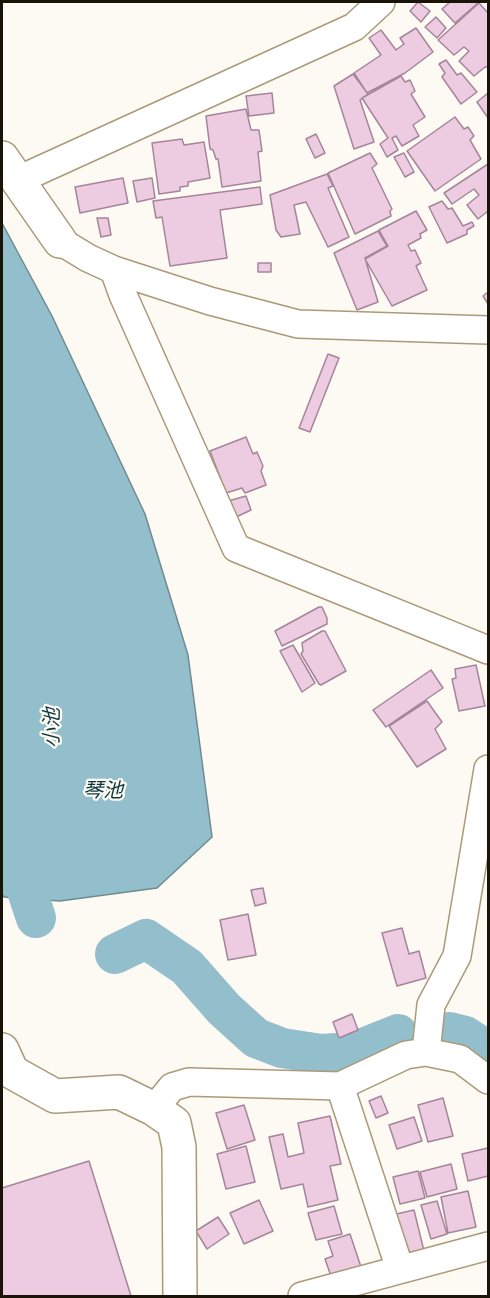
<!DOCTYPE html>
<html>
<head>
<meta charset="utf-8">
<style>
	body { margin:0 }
	#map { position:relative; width:490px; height:1298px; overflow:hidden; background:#fdf9f3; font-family:"Times New Roman",serif }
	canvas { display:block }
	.frame { position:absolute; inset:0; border:3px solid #1a1307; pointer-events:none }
</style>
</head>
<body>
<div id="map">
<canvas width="490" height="1298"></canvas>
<div class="frame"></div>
</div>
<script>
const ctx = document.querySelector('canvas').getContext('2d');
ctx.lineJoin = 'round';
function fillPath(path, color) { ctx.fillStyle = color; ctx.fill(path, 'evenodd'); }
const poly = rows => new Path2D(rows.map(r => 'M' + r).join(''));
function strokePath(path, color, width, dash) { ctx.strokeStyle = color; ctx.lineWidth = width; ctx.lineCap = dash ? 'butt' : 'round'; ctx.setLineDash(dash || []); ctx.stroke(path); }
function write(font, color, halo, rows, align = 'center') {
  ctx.font = font + ' "Times New Roman","Noto Sans JP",serif'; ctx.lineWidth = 4.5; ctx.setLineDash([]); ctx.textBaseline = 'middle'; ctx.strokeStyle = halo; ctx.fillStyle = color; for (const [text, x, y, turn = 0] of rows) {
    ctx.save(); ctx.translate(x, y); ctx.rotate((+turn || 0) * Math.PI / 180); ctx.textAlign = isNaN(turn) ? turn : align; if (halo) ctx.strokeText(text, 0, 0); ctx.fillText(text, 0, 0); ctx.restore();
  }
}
const water = poly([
	[2,223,52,316,145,514,188,655,212,837,157,888,60,901,4,897,2,894,2,223]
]);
fillPath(water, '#93becb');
strokePath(water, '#6f8b90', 1.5);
strokePath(poly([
	[32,844,24,873,26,888,36,918],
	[115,954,146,939,187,967,224,1009,256,1038,282,1048,321,1054,353,1052,398,1034],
	[449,1032,465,1036,488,1051]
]), '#93becb', 40);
const building = poly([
	[418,2,430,11,421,22,410,11,418,2],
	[450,2,479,2,455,23,442,9,450,2],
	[479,3,488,13,488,67,485,67,474,76,459,61,469,51,464,47,454,55,438,40,479,3],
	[436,17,446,28,437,38,425,27,436,17],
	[416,28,433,52,405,73,367,93,354,73,381,55,369,38,381,30,396,50,404,44,400,38,416,28],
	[446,60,457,75,461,73,477,92,461,104,442,77,445,73,439,64,446,60],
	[353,74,368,94,360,100,374,142,354,149,334,86,353,74],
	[401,76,405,82,410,80,415,91,411,94,425,117,413,125,419,136,402,146,396,136,392,138,398,150,387,157,380,144,388,138,362,98,401,76],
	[272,93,274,113,249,116,246,96,272,93],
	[488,93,488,118,477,102,488,93],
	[246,109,251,130,259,130,262,151,258,152,261,181,222,187,218,159,216,159,213,150,210,149,206,116,246,109],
	[455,117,464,129,468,127,474,136,470,140,481,159,435,191,407,151,455,117],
	[316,134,325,153,315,158,306,139,316,134],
	[182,139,184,145,204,142,210,178,188,182,188,186,180,187,180,191,159,194,152,143,182,139],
	[370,153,377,164,372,168,392,209,390,211,391,216,355,234,328,173,370,153],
	[404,153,414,172,405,177,394,157,404,153],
	[488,164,488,211,478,219,467,205,479,195,474,189,452,204,444,193,488,164],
	[327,174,333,186,328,188,349,237,328,247,306,202,294,205,300,234,281,237,276,230,270,195,327,174],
	[123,178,128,203,80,213,75,187,123,178],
	[152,178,155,198,137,202,133,181,152,178],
	[260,187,262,204,220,210,227,258,170,266,162,217,156,218,153,201,260,187],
	[442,201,448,209,452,208,463,226,472,222,474,226,467,230,467,234,447,243,429,207,442,201],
	[416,211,427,230,420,234,421,238,408,245,411,251,415,250,421,263,416,266,427,290,392,306,365,259,388,246,379,230,416,211],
	[97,218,108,218,111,235,101,237,97,218],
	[378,231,387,246,365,258,378,302,357,310,334,253,378,231],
	[258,263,271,263,271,272,258,272,258,263],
	[488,292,488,304,483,296,488,292],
	[328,354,339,358,310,432,299,428,328,354],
	[246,437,253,454,257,452,263,466,261,471,266,485,245,493,242,488,226,493,210,451,246,437],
	[246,496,251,510,234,518,228,501,246,496],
	[319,607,322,607,327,618,327,624,282,646,275,631,319,607],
	[322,631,325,631,346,671,321,685,319,684,301,654,303,651,302,643,322,631],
	[293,645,315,683,302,692,280,651,293,645],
	[476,665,485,706,459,711,452,679,456,678,455,669,476,665],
	[431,670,443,688,386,727,373,710,431,670],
	[427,701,442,722,435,729,446,749,417,767,389,726,427,701],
	[263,888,266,903,255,906,251,890,263,888],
	[248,914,256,955,228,960,220,920,248,914],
	[402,928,409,954,419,951,426,978,397,986,382,933,402,928],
	[352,1014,358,1030,339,1038,333,1022,352,1014],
	[381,1096,388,1113,376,1118,369,1101,381,1096],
	[443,1098,453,1136,428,1142,418,1105,443,1098],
	[244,1105,255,1140,227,1149,216,1113,244,1105],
	[330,1116,341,1164,330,1166,338,1200,308,1207,303,1184,281,1189,269,1137,283,1134,288,1157,304,1153,298,1123,330,1116],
	[414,1117,422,1141,397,1149,389,1125,414,1117],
	[246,1146,255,1182,226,1189,217,1154,246,1146],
	[488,1148,488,1176,468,1181,462,1154,488,1148],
	[89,1161,131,1296,2,1296,2,1188,89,1161],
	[451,1164,457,1189,427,1197,420,1172,451,1164],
	[418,1171,425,1198,400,1204,393,1177,418,1171],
	[468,1191,476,1227,448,1233,441,1197,468,1191],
	[259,1200,273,1231,244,1244,230,1213,259,1200],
	[437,1201,447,1234,431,1239,421,1205,437,1201],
	[334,1206,342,1234,316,1240,308,1213,334,1206],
	[414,1210,424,1251,402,1256,392,1215,414,1210],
	[218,1217,229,1234,207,1249,196,1231,218,1217],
	[350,1234,362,1270,332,1279,325,1259,333,1256,328,1241,350,1234]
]);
fillPath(building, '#edcbe1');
strokePath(building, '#a5859a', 1.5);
const minor = poly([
	[16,181,354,27,381,2],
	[60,241,88,258,114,270,210,301,298,324,488,330],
	[114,270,123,295,236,548,488,650],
	[426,1052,431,1005,457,956,488,769],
	[340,1086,400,1269],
	[154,1109,172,1087,189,1082,340,1086,406,1055,426,1052,460,1059,488,1080],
	[302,1296,488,1246]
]);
const tertiary = poly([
	[2,158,60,241],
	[2,1050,12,1072,55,1096,119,1092,154,1109,174,1123,179,1147,180,1296]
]);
strokePath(minor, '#ab9a7a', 30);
strokePath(tertiary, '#ab9a7a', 36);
strokePath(minor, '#fff', 27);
strokePath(tertiary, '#fff', 33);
write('italic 20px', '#0e3741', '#fdf9f3', [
	["小池",53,728,-89],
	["琴池",103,792]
]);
</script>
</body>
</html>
